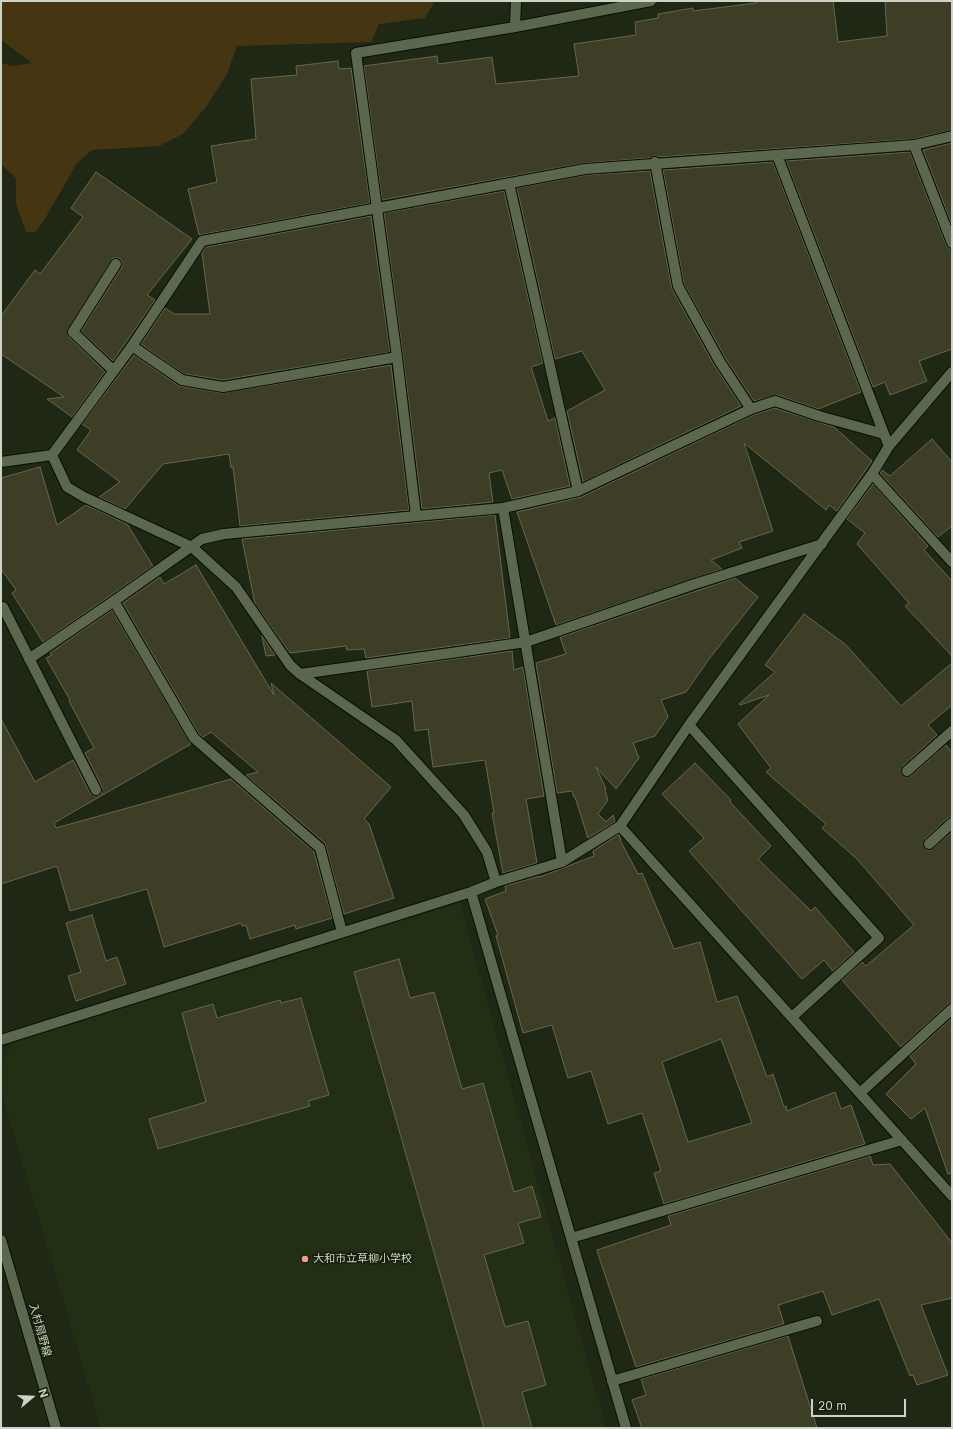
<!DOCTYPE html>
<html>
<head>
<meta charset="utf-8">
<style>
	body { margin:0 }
	#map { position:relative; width:953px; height:1429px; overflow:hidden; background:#1e2814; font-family:Inter,sans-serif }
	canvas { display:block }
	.frame { position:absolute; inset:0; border:2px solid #cdd4c7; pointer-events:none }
	.north { position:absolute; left:12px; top:1377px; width:40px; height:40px; -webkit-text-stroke:3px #151f0a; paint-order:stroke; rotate:71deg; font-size:11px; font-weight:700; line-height:16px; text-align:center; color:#cdd4c7 }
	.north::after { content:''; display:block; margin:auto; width:14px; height:18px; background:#cdd4c7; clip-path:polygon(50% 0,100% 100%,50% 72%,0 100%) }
	.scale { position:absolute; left:811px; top:1399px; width:95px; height:18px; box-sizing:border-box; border:2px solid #cdd4c7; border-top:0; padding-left:5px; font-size:12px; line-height:14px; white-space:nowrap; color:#cdd4c7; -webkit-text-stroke:3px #151f0a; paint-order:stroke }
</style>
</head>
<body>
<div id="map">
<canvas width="953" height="1429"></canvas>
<div class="frame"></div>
<div class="north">N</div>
<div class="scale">20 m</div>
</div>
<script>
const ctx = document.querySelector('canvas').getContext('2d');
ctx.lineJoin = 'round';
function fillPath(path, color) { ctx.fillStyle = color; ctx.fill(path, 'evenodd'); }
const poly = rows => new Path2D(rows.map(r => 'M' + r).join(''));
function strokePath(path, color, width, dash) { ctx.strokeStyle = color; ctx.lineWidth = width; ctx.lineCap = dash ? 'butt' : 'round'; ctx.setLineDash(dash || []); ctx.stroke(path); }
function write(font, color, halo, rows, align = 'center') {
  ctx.font = font + ' Inter,"Noto Sans JP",sans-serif'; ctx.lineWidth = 3.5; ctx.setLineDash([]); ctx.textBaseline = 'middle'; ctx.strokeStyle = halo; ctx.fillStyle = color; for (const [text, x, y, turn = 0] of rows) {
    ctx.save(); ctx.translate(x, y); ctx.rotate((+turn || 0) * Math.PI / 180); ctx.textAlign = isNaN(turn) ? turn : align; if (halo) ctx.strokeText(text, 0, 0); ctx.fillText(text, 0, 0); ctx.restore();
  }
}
fillPath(poly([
	[460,903,606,1428,101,1428,1,1091,1,1065,15,1036]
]), '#222f14');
fillPath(poly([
	[1,1,435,1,425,18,379,24,371,42,237,46,226,76,205,108,183,134,159,146,92,150,77,163,46,217,36,232,26,232,16,203,16,178,1,164,1,63,13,66,32,63,1,40]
]), '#453611');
const building = poly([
	[756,1,833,1,838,42,887,36,885,1,952,1,952,130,913,139,659,157,654,156,650,158,584,163,382,200,364,66,437,56,438,64,492,57,496,84,579,76,574,44,636,35,635,22,658,18,658,14,693,8,693,11,756,3,756,1],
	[338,61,339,69,351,68,370,203,199,235,188,189,217,182,211,146,256,139,251,79,297,75,296,66,338,61],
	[952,143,952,225,923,150,952,143],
	[910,152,946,245,948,248,952,249,952,349,919,361,927,381,890,395,885,382,873,387,786,161,910,152],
	[773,162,861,392,818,409,777,395,754,401,726,359,684,284,663,170,773,162],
	[650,171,672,289,714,365,741,406,583,482,567,411,605,390,582,351,555,359,517,188,586,175,650,171],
	[96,172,192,239,147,295,155,300,113,361,81,331,122,267,122,261,119,258,113,258,111,261,67,331,69,337,105,372,72,417,47,399,64,397,1,354,1,316,35,270,40,274,83,217,71,208,96,172],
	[504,191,543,363,531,367,548,421,555,418,570,486,512,499,502,470,489,473,493,502,422,509,403,356,384,213,504,191],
	[371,216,390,352,223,380,184,374,141,344,165,308,174,314,210,314,202,253,206,247,371,216],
	[134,355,179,386,222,393,391,365,409,510,240,526,233,467,231,468,229,454,163,464,125,509,99,497,120,482,77,450,91,430,82,424,134,355],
	[775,408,834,427,872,461,837,511,829,505,826,510,744,443,773,531,739,542,742,548,711,560,722,569,556,625,517,512,581,497,753,415,775,408],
	[932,439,952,462,952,526,938,537,880,473,882,470,890,476,932,439],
	[40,467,57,525,86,505,127,524,153,566,43,642,12,593,16,590,1,569,1,478,40,467],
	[873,484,928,546,924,550,952,581,952,656,905,606,909,603,857,544,865,533,847,519,873,484],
	[495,515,510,638,366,658,364,649,347,650,346,646,290,653,255,604,242,539,495,515],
	[196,565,274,695,271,683,391,787,364,819,369,824,394,898,344,914,325,843,246,775,258,772,211,732,203,737,199,734,123,603,160,577,164,584,196,565],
	[735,578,758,597,709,659,686,692,661,700,668,717,655,736,633,743,639,758,616,789,596,767,606,789,605,790,608,800,598,814,606,822,613,815,615,822,588,838,575,797,574,797,572,791,557,793,536,663,566,654,560,637,735,578],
	[112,610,191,744,54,823,56,828,231,779,314,852,332,918,296,929,295,925,250,939,246,925,242,926,241,923,164,947,147,889,70,911,57,866,1,884,1,719,35,782,73,760,90,793,95,796,101,794,102,787,85,753,94,748,69,701,70,700,46,658,52,655,50,653,112,610],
	[804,614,845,644,901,706,952,663,952,705,928,725,937,735,903,766,901,772,905,777,911,776,946,745,952,752,952,817,948,818,925,839,923,845,927,850,931,850,952,832,952,1003,948,1004,901,1047,842,980,862,962,866,966,914,925,857,859,822,828,826,824,766,772,771,768,738,724,769,695,740,705,739,704,775,672,765,665,804,614],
	[262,636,275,655,266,656,262,636],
	[512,651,514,670,523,667,544,796,526,799,537,863,503,873,492,813,494,813,485,760,433,767,428,729,415,731,412,701,372,707,367,671,512,651],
	[695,763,731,800,730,802,771,846,758,859,811,911,815,907,854,952,833,971,824,960,802,979,689,851,704,838,662,794,695,763],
	[619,834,621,842,638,874,642,873,674,949,700,942,717,1002,737,996,767,1077,773,1074,784,1107,786,1106,787,1111,835,1092,841,1109,851,1105,865,1144,664,1204,654,1173,661,1171,642,1113,608,1124,591,1071,568,1078,552,1025,523,1033,496,936,498,935,485,899,506,891,505,886,540,876,540,877,594,856,593,851,619,834],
	[721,1039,752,1123,688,1142,662,1062,721,1039],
	[92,915,106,961,117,957,126,984,76,1001,68,976,81,972,66,923,92,915],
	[399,959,410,998,434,992,462,1089,483,1083,514,1192,532,1186,541,1217,518,1223,524,1243,484,1255,505,1327,528,1321,546,1385,522,1392,532,1428,484,1428,354,972,399,959],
	[301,998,329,1095,308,1101,310,1106,158,1149,149,1119,206,1102,182,1013,213,1004,217,1018,280,1000,281,1003,301,998],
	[952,1018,952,1173,948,1174,925,1108,911,1119,886,1094,916,1064,910,1056,952,1018],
	[870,1156,873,1165,890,1164,952,1243,952,1298,921,1305,948,1375,917,1385,913,1375,910,1376,879,1299,832,1315,823,1291,778,1305,784,1324,636,1367,597,1251,597,1250,671,1225,668,1216,870,1156],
	[788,1336,817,1428,642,1428,632,1400,646,1395,641,1379,788,1336]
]);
fillPath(building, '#3e3e26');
strokePath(building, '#67674e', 1);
const minor = poly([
	[515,27,516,1],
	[914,145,952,243],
	[777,155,884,434],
	[655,162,678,286,720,362,751,409],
	[509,183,578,491],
	[132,346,182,380,223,387,397,357],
	[113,370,73,332,116,264],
	[52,455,67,487,84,497,192,547,236,587,290,665,300,674,396,740,464,815,487,852,496,882],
	[1,462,52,455,132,346,202,241,585,169,914,145,952,136],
	[872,474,952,562],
	[503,508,416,516,397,357,356,53,515,27,651,1],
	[114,601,194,738,320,848,342,932],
	[3,607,96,790],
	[29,659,114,601,202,539,224,534,416,516],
	[300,674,451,653,526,642,695,584,822,544],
	[689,725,879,938,792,1017],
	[907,771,952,731],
	[620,826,952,1196],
	[929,844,952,823],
	[562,862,503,508,578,491,751,409,775,401,819,416,884,434,889,446],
	[471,892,626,1428],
	[1,1040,471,892,496,882,562,862,620,826,689,725,872,474,889,446,952,372],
	[860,1093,952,1009],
	[571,1238,902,1140],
	[1,1240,56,1428],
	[612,1381,817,1321]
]);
strokePath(minor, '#081101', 12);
strokePath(minor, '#5b674f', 10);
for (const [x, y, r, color] of [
	[305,1259,4,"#f59b97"]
]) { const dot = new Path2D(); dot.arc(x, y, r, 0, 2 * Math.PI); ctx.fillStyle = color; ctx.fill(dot); strokePath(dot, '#151f0a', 1.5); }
write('11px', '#cdd4c7', '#151f0a', [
	["大和市立草柳小学校",313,1259]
], 'left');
write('11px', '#cdd4c7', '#151f0a', [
	["入村扇野線",40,1330,74]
]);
</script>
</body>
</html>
